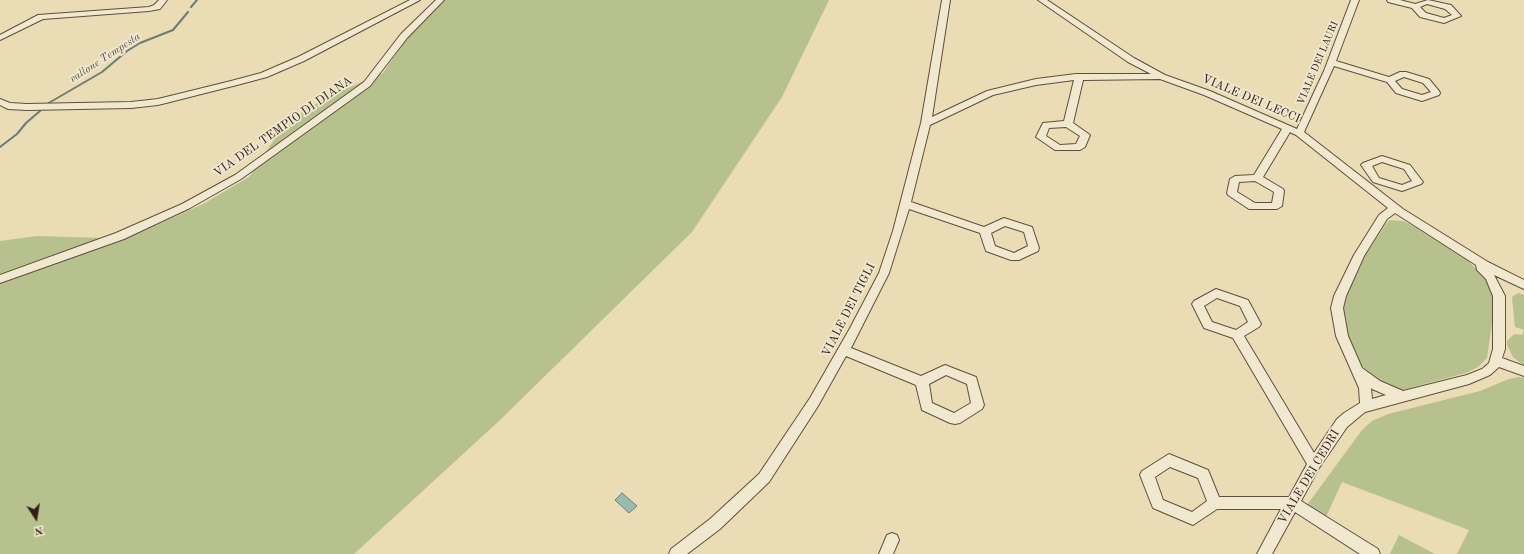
<!DOCTYPE html>
<html>
<head>
<meta charset="utf-8">
<style>
	body { margin:0 }
	#map { position:relative; width:1524px; height:554px; overflow:hidden; background:#eaddb5; font-family:"Old Standard TT",serif }
	canvas { display:block }
	.north { position:absolute; left:16px; top:498px; width:40px; height:40px; -webkit-text-stroke:3px #f1e9cf; paint-order:stroke; rotate:168deg; font-size:11px; font-weight:700; line-height:16px; text-align:center; color:#321e16 }
	.north::after { content:''; display:block; margin:auto; width:14px; height:18px; background:#321e16; clip-path:polygon(50% 0,100% 100%,50% 72%,0 100%) }
</style>
</head>
<body>
<div id="map">
<canvas width="1524" height="554"></canvas>
<div class="north">N</div>
</div>
<script>
const ctx = document.querySelector('canvas').getContext('2d');
ctx.lineJoin = 'round';
function fillPath(path, color) { ctx.fillStyle = color; ctx.fill(path, 'evenodd'); }
const poly = rows => new Path2D(rows.map(r => 'M' + r).join(''));
function strokePath(path, color, width, dash) { ctx.strokeStyle = color; ctx.lineWidth = width; ctx.lineCap = dash ? 'butt' : 'round'; ctx.setLineDash(dash || []); ctx.stroke(path); }
function write(font, color, halo, rows, align = 'center') {
  ctx.font = font + ' "Old Standard TT",serif'; ctx.lineWidth = 3.5; ctx.setLineDash([]); ctx.textBaseline = 'middle'; ctx.strokeStyle = halo; ctx.fillStyle = color; for (const [text, x, y, turn = 0] of rows) {
    ctx.save(); ctx.translate(x, y); ctx.rotate((+turn || 0) * Math.PI / 180); ctx.textAlign = isNaN(turn) ? turn : align; if (halo) ctx.strokeText(text, 0, 0); ctx.fillText(text, 0, 0); ctx.restore();
  }
}
fillPath(poly([
	[444,0,829,0,782,97,692,232,499,421,354,554,0,554,0,241,37,236,105,238,132,236,203,204,249,177,278,134,303,112,327,97,383,73,404,42],
	[1390,220,1403,221,1413,226,1467,260,1487,279,1495,303,1487,358,1478,367,1466,373,1402,390,1385,384,1373,377,1356,360,1342,317,1344,301,1366,254,1386,224],
	[1518,293,1524,295,1524,366,1513,357,1507,345,1507,341,1512,336,1515,334,1522,335,1524,330,1515,327,1512,297],
	[1519,377,1524,378,1524,554,1457,554,1469,530,1342,482,1326,517,1307,505,1362,430,1372,421,1388,414,1480,391,1509,379],
	[1399,535,1435,554,1390,554]
]), '#b7c18d');
const water = poly([
	[622,493,637,506,629,513,615,500,622,493]
]);
fillPath(water, '#98bbb2');
strokePath(water, '#6f7c74', 1);
strokePath(poly([
	[191,7,197,0],
	[47,104,102,72,127,51,140,43,173,30,188,12],
	[0,147,17,134,26,123,40,111]
]), '#6f7c74', 2);
const minor = poly([
	[159,0,167,0,160,9,149,11,43,19,0,40,0,35,38,15,149,7,154,5,159,0],
	[410,0,420,0,304,61,267,77,237,85,158,105,131,108,27,110,8,109,0,105,0,99,10,103,27,104,131,102,158,99,231,81,261,73,298,57,410,0],
	[436,0,444,0,407,38,370,86,241,179,190,208,124,239,0,283,0,275,116,233,182,204,235,175,364,82,401,34,436,0],
	[942,0,950,0,932,117,987,91,1036,79,1076,74,1151,74,1128,62,1038,0,1047,0,1134,58,1165,75,1210,91,1297,129,1324,71,1351,0,1359,0,1336,61,1389,77,1400,72,1406,72,1429,79,1439,91,1440,93,1439,95,1422,101,1396,93,1387,82,1334,66,1304,132,1403,209,1488,262,1524,280,1524,289,1494,275,1505,296,1505,349,1502,358,1524,366,1524,376,1499,367,1490,375,1469,384,1365,412,1347,427,1319,468,1301,501,1378,549,1380,554,1360,554,1295,512,1272,554,1257,554,1281,509,1217,509,1193,525,1153,508,1140,475,1142,471,1169,454,1208,470,1219,497,1289,497,1307,464,1233,338,1204,328,1192,304,1194,301,1216,289,1248,300,1261,324,1259,327,1244,336,1314,453,1337,419,1344,413,1360,403,1359,388,1336,336,1331,308,1334,296,1354,255,1379,215,1388,208,1296,135,1290,132,1263,177,1283,189,1284,191,1282,206,1277,209,1249,209,1228,195,1227,193,1230,179,1235,176,1254,175,1282,129,1204,95,1160,79,1083,80,1073,123,1090,135,1085,147,1080,150,1055,150,1036,137,1043,123,1064,121,1074,80,1036,85,993,95,930,125,911,202,984,227,1004,218,1032,227,1039,248,1038,251,1019,260,1011,260,986,251,980,233,909,209,889,273,851,348,921,376,945,365,976,377,984,405,982,409,960,423,955,424,950,423,922,410,916,385,846,356,818,406,769,482,720,529,687,554,669,554,671,549,710,519,759,474,810,398,849,330,879,273,893,231,921,123,942,0],
	[1404,77,1423,83,1431,92,1422,95,1402,89,1395,81,1404,77],
	[1066,127,1080,136,1076,144,1060,145,1046,136,1049,128,1066,127],
	[1255,181,1274,192,1272,203,1255,203,1237,192,1239,182,1255,181],
	[1395,213,1476,265,1477,270,1486,279,1493,296,1493,349,1489,363,1482,369,1467,375,1403,391,1380,381,1362,368,1348,336,1343,308,1346,296,1364,256,1387,219,1395,213],
	[1005,226,1024,232,1028,246,1014,253,995,246,991,233,1005,226],
	[1217,298,1240,306,1248,322,1236,330,1212,322,1204,306,1217,298],
	[946,375,967,384,971,403,954,413,932,403,929,384,946,375],
	[1371,388,1372,389,1386,395,1372,399,1371,388],
	[1170,467,1198,478,1207,501,1192,512,1163,500,1155,477,1170,467],
	[1387,0,1400,0,1415,4,1428,0,1451,5,1461,16,1444,23,1420,17,1412,8,1388,2,1387,0],
	[1427,4,1445,9,1452,15,1444,18,1426,13,1420,7,1427,4],
	[1382,156,1410,165,1423,182,1421,184,1402,191,1373,182,1361,165,1363,163,1382,156],
	[1382,162,1404,169,1412,181,1402,185,1379,178,1372,166,1382,162],
	[892,533,897,535,899,540,893,554,879,554,887,535,892,533]
]);
strokePath(minor, '#604e3e', 2);
fillPath(minor, '#f1e9cf');
write('10px', '#321e16', '#f1e9cf', [
	["VIALE DEI LAURI",1318,63,-67]
]);
write('italic 11px', '#514d45', '#f1e9cf', [
	["vallone Tempesta",105,58,-33]
]);
write('12px', '#321e16', '#f1e9cf', [
	["VIALE DEI LECCI",1251,99,23],
	["VIA DEL TEMPIO DI DIANA",283,127,-35],
	["VIALE DEI TIGLI",849,310,-63],
	["VIALE DEI CEDRI",1309,477,-59]
]);
</script>
</body>
</html>
